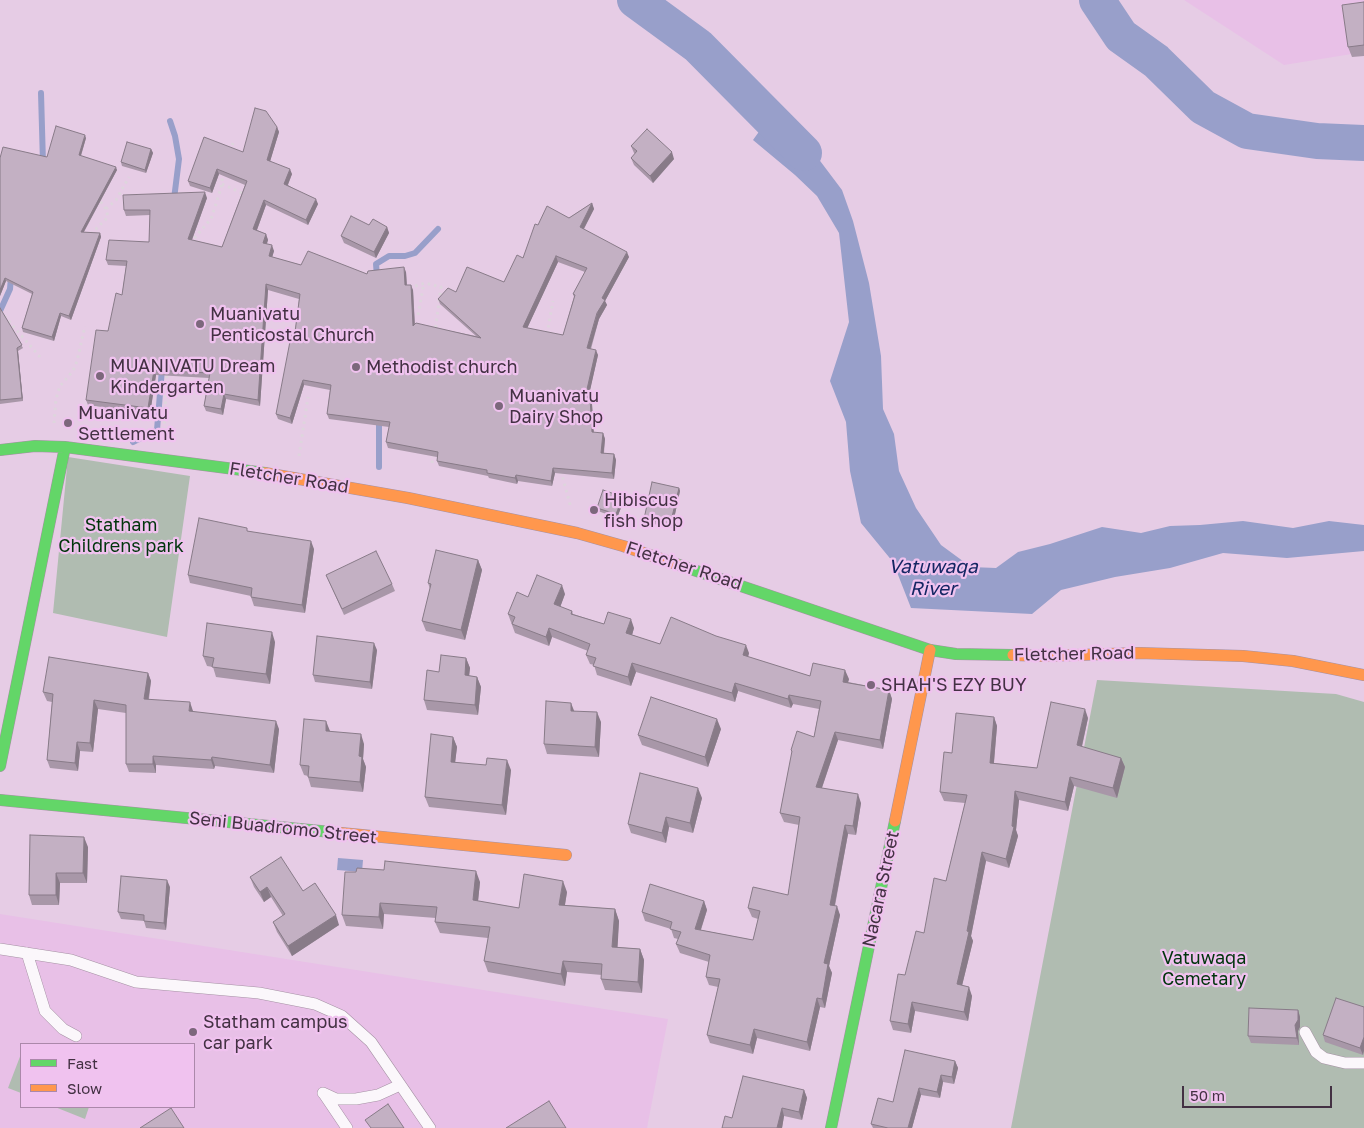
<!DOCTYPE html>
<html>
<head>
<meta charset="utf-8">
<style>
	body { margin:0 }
	#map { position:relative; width:1364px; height:1128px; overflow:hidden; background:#e6cce5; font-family:"Golos Text",sans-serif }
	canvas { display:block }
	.legend { position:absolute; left:20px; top:1043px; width:175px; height:65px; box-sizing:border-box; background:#f0c2ef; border:1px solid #ab88aa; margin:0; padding:6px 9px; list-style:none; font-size:15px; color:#433143 }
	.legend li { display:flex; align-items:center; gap:10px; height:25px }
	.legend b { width:25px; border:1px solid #ab88aa }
	.scale { position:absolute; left:1182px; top:1086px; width:150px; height:22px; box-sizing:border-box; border:2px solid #433143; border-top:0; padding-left:6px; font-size:15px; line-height:18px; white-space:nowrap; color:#433143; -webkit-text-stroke:4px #f0c2ef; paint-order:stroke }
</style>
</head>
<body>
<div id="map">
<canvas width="1364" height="1128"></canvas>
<ul class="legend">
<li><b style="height:6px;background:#63d668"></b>Fast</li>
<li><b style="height:6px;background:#ff974d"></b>Slow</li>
</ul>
<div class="scale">50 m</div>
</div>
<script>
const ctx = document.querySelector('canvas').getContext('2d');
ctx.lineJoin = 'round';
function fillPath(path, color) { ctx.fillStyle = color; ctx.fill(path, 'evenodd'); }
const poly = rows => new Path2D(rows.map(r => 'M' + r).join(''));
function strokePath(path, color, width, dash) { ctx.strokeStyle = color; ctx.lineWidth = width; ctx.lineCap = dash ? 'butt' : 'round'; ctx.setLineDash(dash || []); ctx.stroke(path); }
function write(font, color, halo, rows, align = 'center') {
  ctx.font = font + ' "Golos Text",sans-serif'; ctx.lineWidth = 4.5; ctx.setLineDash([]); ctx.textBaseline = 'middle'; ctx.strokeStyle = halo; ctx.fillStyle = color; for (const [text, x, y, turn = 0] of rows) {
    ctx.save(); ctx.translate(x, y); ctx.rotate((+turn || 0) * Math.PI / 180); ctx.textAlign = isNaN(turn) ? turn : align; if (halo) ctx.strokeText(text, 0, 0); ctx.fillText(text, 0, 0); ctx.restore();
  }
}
fillPath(poly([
	[1184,0,1364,0,1364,52,1284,65],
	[0,914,668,1019,647,1128,0,1128],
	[21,1044,194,1044,194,1107,21,1107]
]), '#e8c0e7');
fillPath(poly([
	[68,457,190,476,167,637,53,613],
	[1097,680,1336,694,1364,702,1364,1128,1011,1128],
	[21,1054,21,1093,8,1088],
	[55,1107,89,1107,85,1119]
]), '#b0bcb1');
fillPath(poly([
	[778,105,842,190,853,221,869,283,881,356,883,409,894,434,899,471,916,508,941,545,971,567,996,568,1018,552,1050,544,1102,527,1141,533,1170,526,1200,525,1243,521,1293,528,1329,521,1364,525,1364,551,1287,558,1223,553,1170,568,1115,577,1061,590,1032,614,911,608,893,562,861,523,850,471,846,422,830,381,849,322,839,233,817,196,795,175,753,140],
	[338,858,363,860,362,872,337,870]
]), '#989fca');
strokePath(poly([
	[41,93,43,163],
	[170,121,175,136,179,159,174,199],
	[377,276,376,264,389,256,405,256,415,253,438,229],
	[0,311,10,289,11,277],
	[133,442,157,430,162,369],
	[379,467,379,418]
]), '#989fca', 6);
strokePath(poly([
	[635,0,698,46,804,153],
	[1097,0,1121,36,1156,61,1203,107,1247,131,1317,141,1364,143]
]), '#989fca', 36);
const lane = poly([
	[0,949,71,960,136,982,259,993,315,1004,342,1016,371,1042,430,1128],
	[27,953,45,1011,63,1029,76,1036],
	[1305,1032,1316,1052,1324,1058,1345,1063,1364,1063],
	[323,1093,336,1099,356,1099,378,1095,400,1085],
	[324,1094,347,1128]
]);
const fast = poly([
	[0,450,35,446,65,447,265,473],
	[676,564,930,650,956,654,1013,655],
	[0,766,65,447],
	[0,800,331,832],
	[831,1128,895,821]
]);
const slow = poly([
	[265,473,408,498,577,533,623,546,676,564],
	[1013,655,1045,656,1138,653,1243,656,1293,661,1364,675],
	[895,821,930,650],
	[331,832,566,855]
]);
strokePath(lane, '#a591a4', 12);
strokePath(fast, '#a591a4', 12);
strokePath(slow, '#a591a4', 12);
strokePath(poly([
	[230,151,233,143],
	[222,184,244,194],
	[106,209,116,200,129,177],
	[91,234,108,217,106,209,98,198],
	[190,243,211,219,221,188,223,174],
	[409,288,425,283,441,287,435,332],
	[0,311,40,357],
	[418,315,424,283],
	[547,334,553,301],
	[54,423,56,399,60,386,73,371,77,361,85,326],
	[164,430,167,373],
	[299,456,308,397],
	[432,463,433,454],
	[561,471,571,508]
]), '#ded5dd', 3, [2.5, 4]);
strokePath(lane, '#fbf7fb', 11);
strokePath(fast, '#63d668', 11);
strokePath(slow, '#ff974d', 11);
fillPath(poly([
	[1364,2,1364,56,1352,57,1348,47],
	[277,127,279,132,270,161,292,174,288,185,318,204,308,225,266,205,257,230,266,234,268,240,267,244,274,251,272,257,301,265,367,274,406,272,407,285,413,290,415,324,476,336,440,304,438,299,456,292,504,282,523,258,538,225,569,218,592,203,594,209,584,229,629,257,605,301,607,305,599,319,591,349,598,355,588,398,590,398,592,404,594,433,603,433,605,439,604,453,614,454,616,460,614,479,555,473,552,486,518,481,517,484,489,478,488,476,439,466,437,461,437,457,388,448,386,442,389,427,329,419,327,414,330,390,304,385,292,424,278,419,276,414,295,332,299,299,268,290,260,406,226,399,223,415,206,411,204,406,209,378,156,375,150,414,88,405,86,400,108,331,122,295,126,266,108,265,106,260,149,242,150,215,126,216,124,210,207,198,192,240,222,247,245,185,219,174,212,193,190,186,188,181,243,152],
	[558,262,585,272,573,294,574,297,563,335,527,328],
	[86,138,81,156,117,170,84,232,100,233,101,237,71,320,61,316,54,341,23,332,22,328,32,294,6,281,0,296,0,158,47,157],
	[631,146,674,159,653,183,634,165,631,158,635,154,634,153],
	[151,149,153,153,146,173,122,166,121,162],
	[369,225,387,227,389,233,376,258,344,243,341,236],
	[0,308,23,348,18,351,23,401,0,404],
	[679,488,680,491,672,528,645,522,644,519],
	[624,500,617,518,598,511,597,508],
	[249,531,314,549,305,613,254,606,251,597,251,596,190,583,188,575],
	[478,560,482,570,465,640,426,631,422,621,430,589,428,583],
	[326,575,392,584,395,591,344,615],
	[565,594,560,607,572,611,573,614,604,624,634,628,632,635,660,644,749,653,748,657,810,676,849,679,848,682,889,690,892,699,883,749,838,740,822,788,861,803,856,835,848,834,835,906,840,915,829,966,832,973,825,1008,820,1007,810,1051,757,1038,753,1054,710,1043,707,1035,718,987,709,985,706,977,709,962,680,953,676,944,678,939,674,938,671,929,645,921,642,912,704,901,707,910,701,930,753,940,758,919,752,917,748,908,788,895,799,825,784,822,780,813,792,753,791,750,814,737,819,709,793,704,791,708,738,691,735,702,636,672,631,686,597,675,594,665,590,664,586,655,588,651,552,637,549,646,515,633,508,614,528,597],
	[275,642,270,684,216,677,213,667,207,666,203,656],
	[377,650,372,689,315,682,313,675],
	[466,658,470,668,469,676,477,677,481,687,478,715,427,710,424,700,439,672],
	[148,673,151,681,149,699,193,711,193,712,279,729,274,773,215,766,214,769,156,765,156,773,129,772,126,764,126,713,98,709,93,752,80,751,78,771,50,768,47,760,52,702,47,701,43,692],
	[574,711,601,722,599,757,547,754,544,744],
	[994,717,997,726,994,763,1037,768,1088,718,1082,747,1121,758,1125,767,1117,798,1074,786,1068,811,1019,800,1016,830,1018,836,1009,868,986,861,971,936,973,941,962,985,972,996,968,1021,915,1011,911,1033,893,1030,890,1021,905,975,924,933,946,881,965,803,944,801,940,792,952,753],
	[721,729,708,767,642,745,638,735],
	[330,731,364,744,363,759,366,767,363,792,311,787,308,777,308,776,304,775,300,765],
	[453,737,457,747,455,762,511,770,506,815,429,807,425,797],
	[702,798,693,833,669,827,666,843,631,833,628,824],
	[88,847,87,883,60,883,59,905,32,905,29,895],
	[356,872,480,882,478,901,519,908,567,892,565,905,615,909,619,921,617,947,640,949,644,960,642,993,605,990,601,979,602,975,567,972,565,986,488,972,484,961,488,938,440,933,435,922,436,918,384,914,383,929,346,926,342,915],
	[250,877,303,891,339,925,292,956,277,932,273,922,283,916,271,897,264,902,254,887],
	[170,887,166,930,146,928,144,921,121,919,118,912],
	[1364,1007,1363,1055,1325,1042,1323,1035],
	[1298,1010,1300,1017,1300,1027,1298,1031,1299,1045,1251,1043,1248,1036],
	[955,1061,958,1068,954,1084,943,1082,940,1098,921,1095,912,1128,873,1128,871,1124,893,1102],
	[804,1090,807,1098,802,1120,784,1116,782,1128,722,1128,732,1118]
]), '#a897a8');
fillPath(poly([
	[277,127,279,132,269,165,267,160],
	[85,135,86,138,80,158,79,155],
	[151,149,153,153,146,173,145,170],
	[672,152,674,159,653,183,650,176],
	[116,167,117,170,82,235,81,232],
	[217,169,219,174,212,193,210,188],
	[290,169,292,174,286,189,284,184],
	[205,192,207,198,190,245,188,239],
	[316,199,318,204,308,225,306,220],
	[264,200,266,205,255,235,253,229],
	[592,203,594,209,582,232,580,227],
	[387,227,389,233,376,258,374,252],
	[100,233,101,237,71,320,69,316],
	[266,234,268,240,265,248,263,243],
	[272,245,274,251,271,261,269,256],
	[627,252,629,257,605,301,607,305,599,319,589,353,587,348,602,298],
	[556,256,558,262,525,333,523,327],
	[404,267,406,272,407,290,405,285],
	[5,278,6,281,0,296,0,290],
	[266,284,268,290,260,406,258,400],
	[411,285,413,290,415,332,413,326],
	[60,313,61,316,54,341,52,337],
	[17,348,18,351,23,401,22,398],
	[596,350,598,355,587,404,585,398],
	[154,370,156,375,150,414,148,408],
	[303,380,304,385,292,424,290,418],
	[224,394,226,399,223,415,221,409],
	[590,398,592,404,594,438,592,432],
	[603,433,605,439,603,458,601,453],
	[614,454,616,460,614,479,612,473],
	[553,468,555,473,552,486,551,481],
	[516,475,518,481,517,484,515,478],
	[679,488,680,491,672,528,670,525],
	[623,497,624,500,617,518,616,514],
	[311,541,314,549,305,613,302,605],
	[478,560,482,570,465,640,461,630],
	[562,585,565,594,558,613,554,604],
	[631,619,634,628,630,642,626,633],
	[549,628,552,637,549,646,546,637],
	[272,632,275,642,270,684,266,674],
	[374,643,377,650,372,689,370,682],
	[746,645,749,653,746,664,743,655],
	[466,658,470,668,468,685,465,675],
	[632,663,636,672,631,686,628,677],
	[845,670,849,679,846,690,843,682],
	[148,673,151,681,147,708,144,699],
	[477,677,481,687,478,715,475,705],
	[735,683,738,691,735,702,732,693],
	[889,690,892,699,883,749,880,740],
	[789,695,793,704,791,708,788,699],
	[94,700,98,709,93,752,90,743],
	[190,702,193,711,192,720,189,711],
	[571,703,575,713,571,711],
	[1085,709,1088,718,1080,754,1077,745],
	[597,712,601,722,599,757,595,747],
	[994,717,997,726,993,772,990,763],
	[717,719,721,729,708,767,705,757],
	[276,721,279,729,274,773,270,765],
	[326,721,330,731,326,731],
	[835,732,838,740,819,796,816,787],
	[361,734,364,744,363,759,366,767,363,792,360,782,359,756],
	[453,737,457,747,454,772,451,762],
	[77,742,80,751,78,771,75,763],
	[153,756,156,765,156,773,153,764],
	[212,757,215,766,214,769,211,760],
	[1121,758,1125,767,1117,798,1113,788],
	[507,760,511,770,506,815,502,805],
	[1070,777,1074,786,1068,811,1065,802],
	[698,788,702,798,693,833,690,823],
	[1015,791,1019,800,1016,830,1018,836,1009,868,1006,859,1012,826],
	[858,794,861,803,856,835,853,826],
	[666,817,669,827,666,843,662,833],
	[845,825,848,834,833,914,830,905],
	[84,837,88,847,87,883,83,873],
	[982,852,986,861,971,936,973,941,960,994,957,984],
	[476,871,480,882,477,911,473,900],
	[56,873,60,883,59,905,56,895],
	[167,880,170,887,166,930,164,923],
	[563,881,567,892,563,916,559,905],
	[267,887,271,897,264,902,260,892],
	[704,901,707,910,698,938,695,929],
	[380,903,384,914,383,929,379,917],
	[837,906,840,915,829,966,832,973,825,1008,822,999,824,963],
	[615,909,619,921,617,958,612,947],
	[336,915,339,925,292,956,288,946],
	[640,949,644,960,642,993,638,982],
	[563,961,567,972,565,986,561,974],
	[969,987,972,996,968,1021,964,1012],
	[817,998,820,1007,810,1051,807,1042],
	[912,1002,915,1011,911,1033,908,1024],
	[1298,1010,1300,1017,1300,1027,1298,1031,1299,1045,1297,1038,1295,1025],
	[754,1029,757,1038,753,1054,750,1045],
	[1364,1037,1364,1051,1363,1055,1360,1048],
	[955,1061,958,1068,954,1084,952,1077],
	[941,1075,943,1082,940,1098,937,1092],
	[919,1088,921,1095,912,1128,908,1128],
	[804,1090,807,1098,802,1120,799,1112],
	[782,1108,784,1116,782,1128,777,1128]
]), '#887b88');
const building = poly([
	[1364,2,1364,45,1348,47,1342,5,1364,2],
	[255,108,266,111,277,127,267,160,290,169,284,184,316,199,306,220,264,200,253,229,266,234,263,243,272,245,269,256,301,265,308,251,367,274,368,271,404,267,405,285,411,285,413,326,416,323,481,338,438,299,448,288,456,292,467,267,504,282,517,255,523,258,535,224,538,225,547,206,569,218,592,203,580,227,627,252,602,298,605,300,597,313,587,348,596,350,585,398,590,398,592,432,603,433,601,453,614,454,612,473,553,468,551,481,516,475,515,478,487,473,487,470,437,461,438,452,386,442,390,422,327,414,331,385,303,380,290,418,276,414,292,331,295,332,300,294,266,284,258,400,224,394,221,409,204,406,210,373,154,370,148,408,86,400,96,330,108,331,116,293,122,295,127,261,106,260,109,240,149,242,150,210,124,210,123,195,205,192,188,239,222,247,247,181,217,169,210,188,188,181,204,137,243,152,255,108],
	[556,256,587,268,573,294,575,295,563,335,523,327,556,256],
	[56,126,85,135,79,155,116,167,81,232,100,233,69,316,60,313,52,337,22,328,33,292,5,278,0,290,0,158,3,147,47,157,56,126],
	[647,129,672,152,650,176,631,158,637,151,631,146,647,129],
	[127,142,151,149,145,170,121,162,127,142],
	[351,216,369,225,373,219,387,227,374,252,341,236,351,216],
	[0,308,22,345,17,348,22,398,0,400,0,308],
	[652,482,679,488,670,525,644,519,652,482],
	[603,490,623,497,616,514,597,508,603,490],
	[199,518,247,528,247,531,311,541,302,605,251,597,252,588,188,575,199,518],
	[436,550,478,560,461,630,422,621,431,584,428,583,436,550],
	[376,551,392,584,342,609,326,575,376,551],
	[537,575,562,585,554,604,572,611,571,614,604,624,608,612,631,619,626,633,660,644,671,617,716,636,746,645,743,655,810,676,813,663,845,670,843,682,889,690,880,740,835,732,816,787,858,794,853,826,845,825,830,905,837,906,824,963,828,964,822,999,817,998,807,1042,754,1029,750,1045,707,1035,720,979,706,977,710,955,676,944,681,932,670,929,672,922,642,912,650,884,704,901,695,929,753,940,760,911,748,908,753,887,788,895,800,817,780,813,792,751,791,750,797,731,814,737,821,701,789,695,788,699,735,683,732,693,632,663,628,677,593,666,596,658,586,655,590,644,549,628,546,637,512,624,515,617,508,614,517,592,528,597,537,575],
	[207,623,272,632,266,674,212,667,214,658,203,656,207,623],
	[317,636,374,643,370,682,313,675,317,636],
	[441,655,466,658,465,675,477,677,475,705,424,700,427,670,439,672,441,655],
	[49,657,148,673,144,699,190,702,189,711,276,721,270,765,212,757,211,760,153,756,153,764,126,764,126,705,94,700,90,743,77,742,75,763,47,760,53,694,43,692,49,657],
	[651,697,717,719,705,757,638,735,651,697],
	[546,701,571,703,571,711,597,712,595,747,544,744,546,701],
	[1051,702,1085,709,1077,745,1121,758,1113,788,1070,777,1065,802,1015,791,1012,826,1014,827,1006,859,982,852,967,931,969,932,957,984,969,987,964,1012,912,1002,908,1024,890,1021,898,974,905,975,916,931,924,933,934,878,946,881,967,795,940,792,944,752,952,753,956,713,994,717,990,763,1037,768,1051,702],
	[304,719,326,721,326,731,361,734,359,756,362,757,360,782,308,777,309,766,300,765,304,719],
	[431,734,453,737,451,762,486,765,487,758,507,760,502,805,425,797,431,734],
	[640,773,698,788,690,823,666,817,662,833,628,824,640,773],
	[30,835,84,837,83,873,56,873,56,895,29,895,30,835],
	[281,857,303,891,315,883,336,915,288,946,273,922,285,914,267,887,260,892,250,877,281,857],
	[385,861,476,871,473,900,519,908,524,874,563,881,559,905,615,909,612,947,640,949,638,982,601,979,602,964,563,961,561,974,484,961,490,927,435,922,437,907,380,903,379,917,342,915,345,872,356,872,357,868,384,870,385,861],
	[121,876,167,880,164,923,144,921,144,915,118,912,121,876],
	[1336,998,1364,1007,1364,1037,1360,1048,1323,1035,1336,998],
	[1249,1008,1298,1010,1298,1020,1295,1025,1297,1038,1248,1036,1249,1008],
	[905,1050,955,1061,952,1077,941,1075,937,1092,919,1088,908,1128,888,1128,871,1124,878,1098,893,1102,905,1050],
	[743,1076,804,1090,799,1112,782,1108,777,1128,722,1128,725,1116,732,1118,743,1076],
	[549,1101,566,1128,506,1128,549,1101],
	[388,1104,404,1128,371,1128,365,1120,388,1104],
	[171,1108,184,1128,140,1128,171,1108]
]);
fillPath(building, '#c3b0c3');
strokePath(building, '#887b88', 1);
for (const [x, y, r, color] of [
	[200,324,5,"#7c677c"],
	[356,367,5,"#7c677c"],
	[100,376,5,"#7c677c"],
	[499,406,5,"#7c677c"],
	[68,423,5,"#7c677c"],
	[594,510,5,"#7c677c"],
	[871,685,5,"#7c677c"],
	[193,1032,5,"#7c677c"]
]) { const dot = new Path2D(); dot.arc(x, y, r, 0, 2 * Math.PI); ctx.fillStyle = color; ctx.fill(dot); strokePath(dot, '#f0c2ef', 2); }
write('18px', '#433143', '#f0c2ef', [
	["Muanivatu",210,314],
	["Penticostal Church",210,335],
	["MUANIVATU Dream",110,366],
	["Kindergarten",110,387],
	["Methodist church",366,367],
	["Muanivatu",509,396],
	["Dairy Shop",509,417],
	["Muanivatu",78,413],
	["Settlement",78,434],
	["Hibiscus",604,500],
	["fish shop",604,521],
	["SHAH'S EZY BUY",881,685],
	["Statham campus",203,1022],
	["car park",203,1043]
], 'left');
write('18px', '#433143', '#f0c2ef', [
	["Fletcher Road",289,478,9],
	["Fletcher Road",684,566,18],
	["Fletcher Road",1074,654,-1],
	["Seni Buadromo Street",283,828,6],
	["Nacara Street",881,889,-78]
]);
write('18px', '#00350c', '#f0c2ef', [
	["Statham",121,525],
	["Childrens park",121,546],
	["Vatuwaqa",1204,958],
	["Cemetary",1204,979]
]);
write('italic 19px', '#142663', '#f0c2ef', [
	["Vatuwaqa",933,567],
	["River",933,589]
]);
</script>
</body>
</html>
